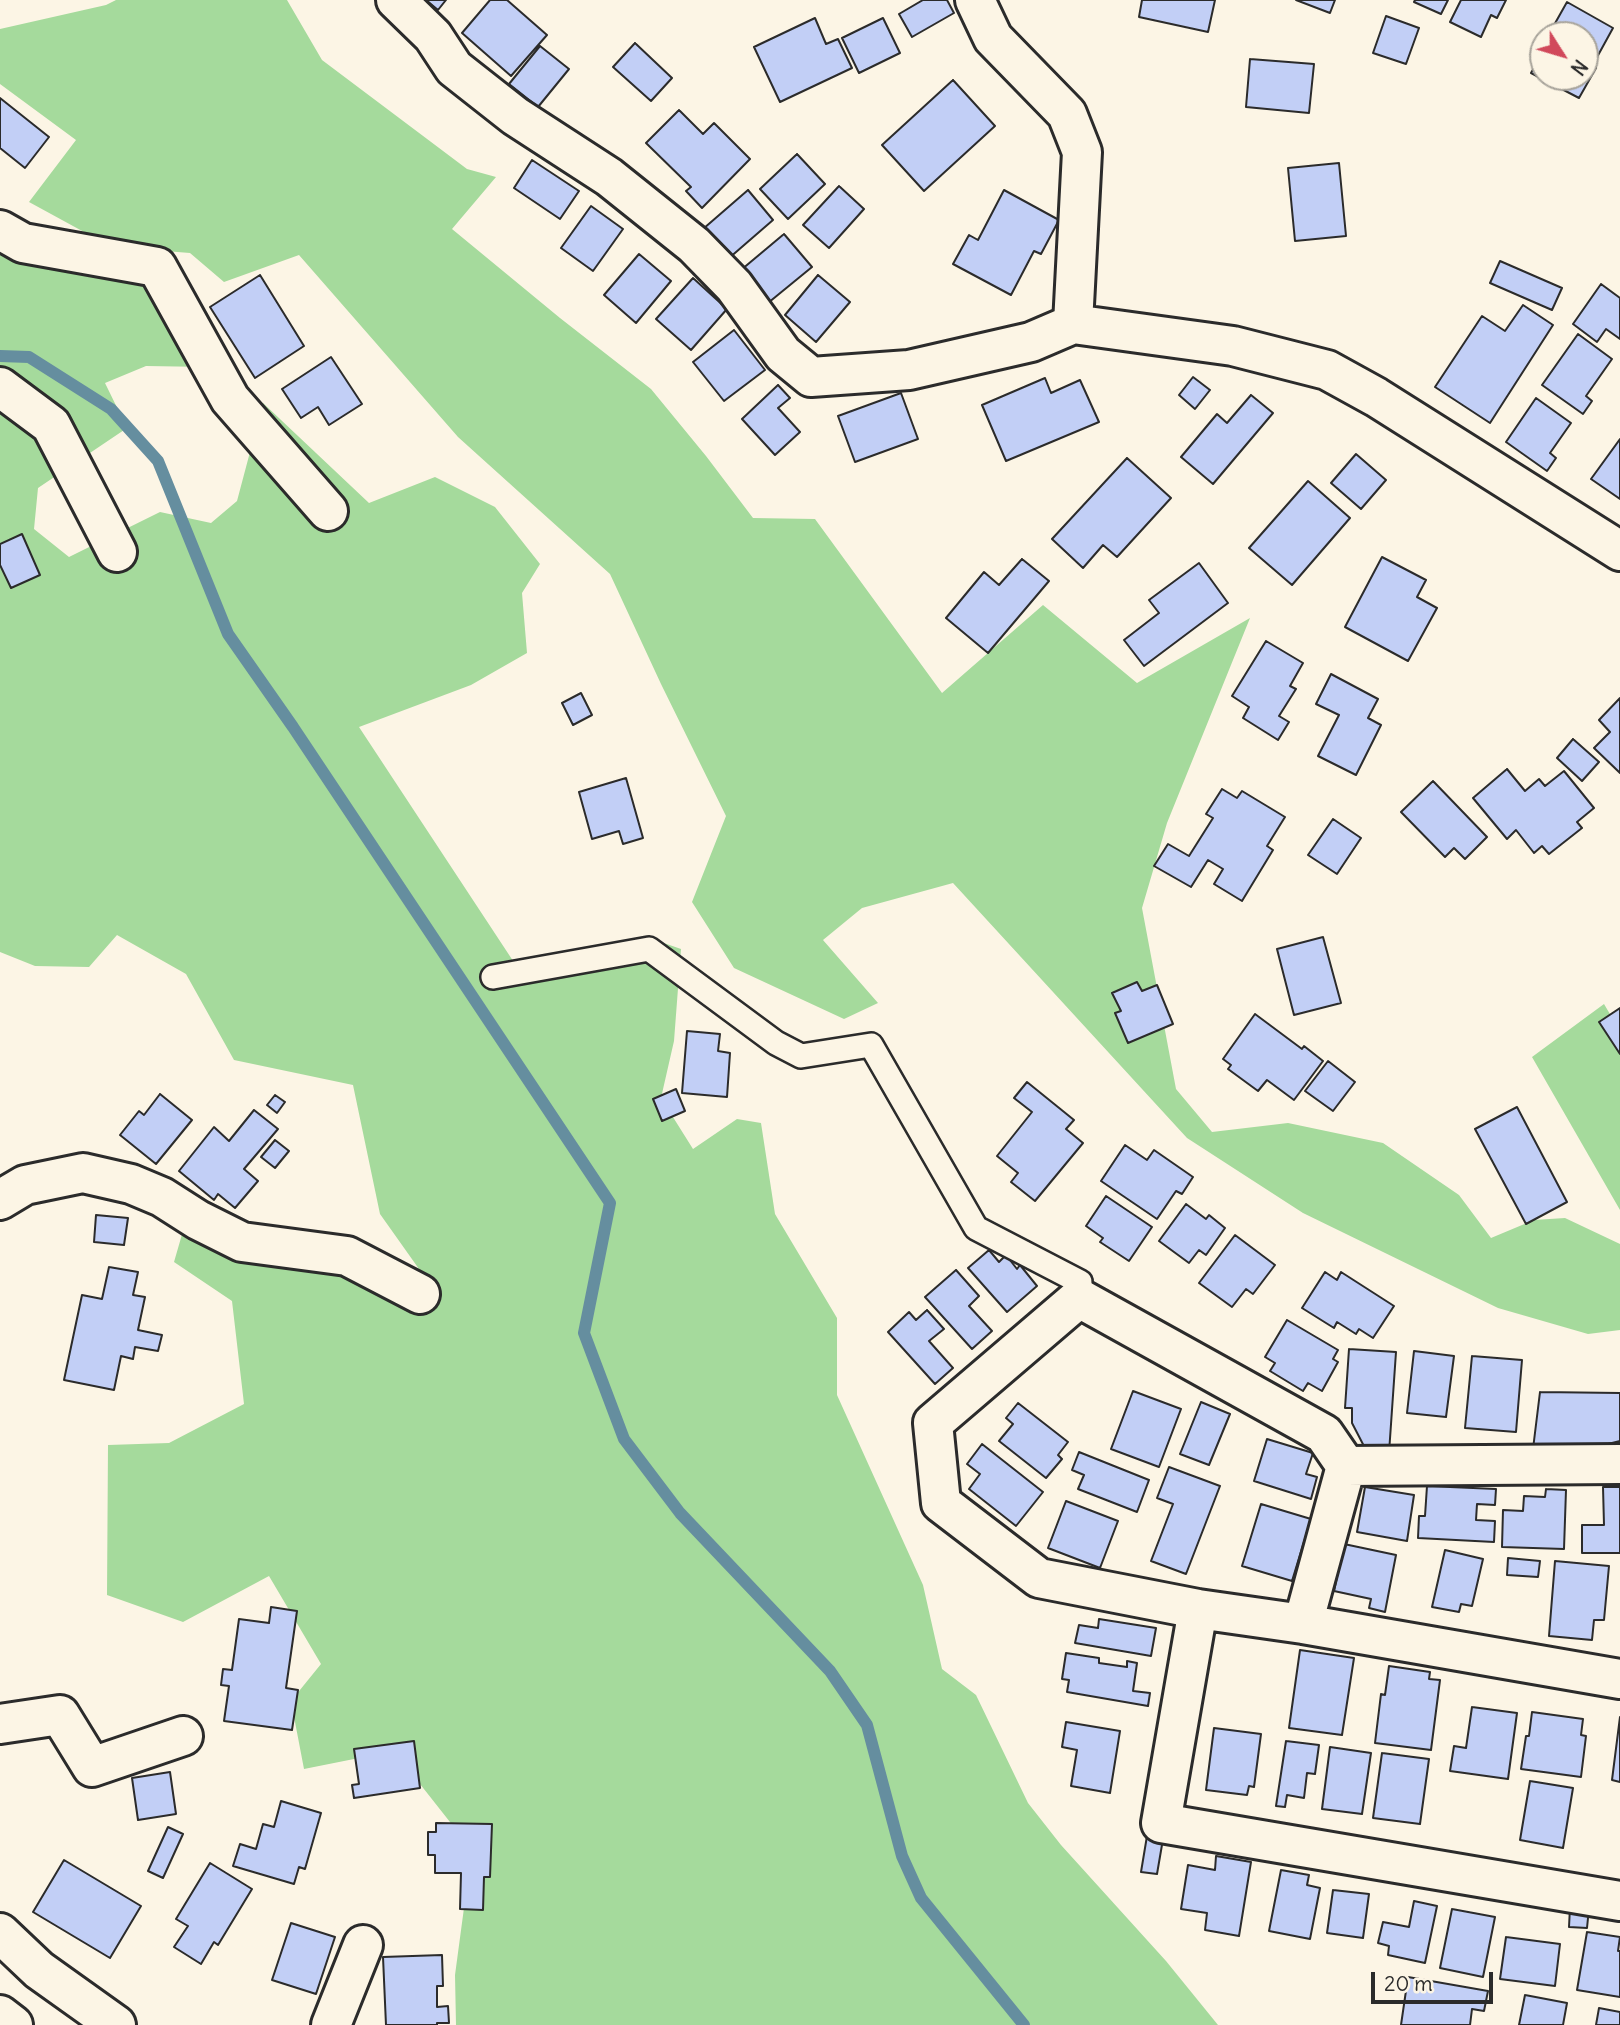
<!DOCTYPE html>
<html>
<head>
<meta charset="utf-8">
<style>
	body { margin:0 }
	#map { position:relative; width:1620px; height:2025px; overflow:hidden; background:#fcf5e5; font-family:Delius,sans-serif }
	canvas { display:block }
	.north { position:absolute; left:1529px; top:21px; width:70px; height:70px; box-sizing:border-box; background:#fcf5e5; border:2px solid #a8a49b; border-radius:50%; rotate:127deg; font-size:19px; font-weight:700; line-height:28px; text-align:center; color:#2b2b2b }
	.north::after { content:''; display:block; margin:auto; width:24px; height:32px; background:#d1495b; clip-path:polygon(50% 0,100% 100%,50% 72%,0 100%) }
	.scale { position:absolute; left:1371px; top:1972px; width:122px; height:32px; box-sizing:border-box; border:4px solid #2b2b2b; border-top:0; padding-left:9px; font-size:21px; line-height:24px; white-space:nowrap; color:#2b2b2b; -webkit-text-stroke:5px #fcf5e5; paint-order:stroke }
</style>
</head>
<body>
<div id="map">
<canvas width="1620" height="2025"></canvas>
<div class="north">N</div>
<div class="scale">20 m</div>
</div>
<script>
const ctx = document.querySelector('canvas').getContext('2d');
ctx.lineJoin = 'round';
function fillPath(path, color) { ctx.fillStyle = color; ctx.fill(path, 'evenodd'); }
const poly = rows => new Path2D(rows.map(r => 'M' + r).join(''));
function strokePath(path, color, width, dash) { ctx.strokeStyle = color; ctx.lineWidth = width; ctx.lineCap = dash ? 'butt' : 'round'; ctx.setLineDash(dash || []); ctx.stroke(path); }
fillPath(poly([
	[116,0,287,0,322,60,467,169,496,177,452,229,560,318,651,389,706,456,753,518,815,519,942,693,1043,605,1137,683,1250,618,1167,823,1142,908,1176,1089,1212,1132,1288,1123,1383,1143,1459,1195,1491,1238,1534,1220,1565,1218,1620,1244,1620,1330,1588,1334,1498,1308,1303,1213,1187,1138,953,883,862,908,823,940,878,1003,844,1019,734,968,692,902,726,816,661,684,610,574,458,437,299,255,224,282,190,253,165,251,117,250,29,202,76,140,0,84,0,29,106,5],
	[0,251,151,277,209,367,146,366,105,383,127,428,38,488,34,529,69,557,160,512,211,523,237,501,263,403,369,503,435,477,495,507,540,564,522,593,527,653,471,685,359,727,521,973,588,966,658,941,681,949,674,1041,661,1098,693,1149,737,1119,761,1123,775,1214,837,1318,837,1395,923,1585,942,1669,976,1695,1028,1803,1061,1845,1166,1961,1218,2025,456,2025,455,1975,466,1893,461,1836,394,1751,304,1769,291,1701,321,1664,269,1576,183,1622,107,1595,108,1445,169,1443,244,1404,232,1301,174,1262,185,1224,369,1247,419,1269,380,1214,353,1085,234,1060,186,974,117,935,89,967,35,966,0,952],
	[1604,1004,1620,1031,1620,1210,1532,1057]
]), '#a5da9c');
strokePath(poly([
	[0,356,29,357,111,409,158,461,228,634,293,727,610,1203,584,1333,624,1439,680,1513,830,1671,867,1725,902,1856,921,1898,1024,2025]
]), '#658e9f', 12);
const building = poly([
	[426,0,446,0,438,10,426,0],
	[490,0,507,0,547,35,511,76,462,33,490,0],
	[923,0,947,0,954,13,912,37,899,14,923,0],
	[1142,0,1215,0,1208,32,1139,17,1142,0],
	[1296,0,1335,0,1330,13,1296,0],
	[1415,0,1448,0,1441,14,1414,2,1415,0],
	[1461,0,1506,0,1497,18,1491,15,1481,37,1450,22,1461,0],
	[1567,2,1613,28,1596,59,1585,53,1585,35,1549,34,1567,2],
	[1386,16,1419,28,1406,64,1373,53,1386,16],
	[815,18,826,44,838,39,852,68,780,102,754,47,815,18],
	[883,18,900,53,859,73,842,38,883,18],
	[635,43,672,78,651,101,613,67,635,43],
	[540,46,569,69,538,107,509,84,540,46],
	[1543,52,1543,77,1585,77,1585,62,1596,68,1579,98,1531,73,1543,52],
	[1250,59,1314,64,1309,113,1246,107,1250,59],
	[953,80,995,126,924,191,882,145,953,80],
	[0,98,49,137,25,168,0,148,0,98],
	[679,110,703,134,714,123,750,159,702,208,686,191,691,187,646,143,679,110],
	[797,154,825,184,788,219,760,189,797,154],
	[532,160,579,191,560,219,514,188,532,160],
	[1339,163,1346,236,1295,241,1288,168,1339,163],
	[839,186,864,209,829,248,803,225,839,186],
	[748,190,773,220,728,259,703,229,748,190],
	[1004,190,1059,220,1041,254,1034,251,1011,295,953,264,969,235,978,240,1004,190],
	[591,206,623,229,593,271,561,248,591,206],
	[784,234,812,267,768,303,741,270,784,234],
	[639,254,671,281,636,323,604,295,639,254],
	[1500,261,1562,288,1552,310,1490,283,1500,261],
	[260,275,304,346,255,378,210,307,260,275],
	[818,275,850,302,816,342,785,315,818,275],
	[693,278,727,309,691,350,656,319,693,278],
	[1601,284,1620,298,1620,339,1606,329,1597,342,1573,324,1601,284],
	[1523,305,1553,325,1490,423,1435,387,1482,316,1505,331,1523,305],
	[734,330,765,370,724,401,693,362,734,330],
	[1578,334,1612,359,1586,396,1592,401,1583,414,1542,385,1578,334],
	[331,357,362,404,329,425,318,407,301,418,282,389,331,357],
	[1193,377,1210,390,1195,409,1179,395,1193,377],
	[1045,378,1051,393,1080,380,1099,422,1006,461,982,405,1045,378],
	[778,385,790,398,778,408,800,432,775,455,742,419,778,385],
	[901,393,918,439,855,462,838,416,901,393],
	[1251,395,1273,413,1213,484,1181,457,1217,414,1227,423,1251,395],
	[1536,398,1571,423,1550,453,1556,458,1547,471,1506,442,1536,398],
	[1620,439,1620,499,1591,479,1620,439],
	[1356,454,1386,480,1361,509,1331,483,1356,454],
	[1127,458,1171,498,1117,557,1103,545,1083,568,1052,539,1127,458],
	[1308,481,1350,518,1292,585,1249,548,1308,481],
	[22,534,40,575,11,588,0,565,0,544,22,534],
	[1382,557,1426,580,1417,597,1437,608,1408,661,1345,627,1382,557],
	[1022,559,1049,581,988,653,946,618,984,572,999,585,1022,559],
	[1199,563,1228,603,1144,666,1124,640,1159,613,1149,600,1199,563],
	[1266,641,1303,663,1290,686,1296,689,1279,716,1289,722,1278,740,1243,718,1249,707,1232,696,1266,641],
	[1331,674,1378,699,1368,718,1381,725,1356,775,1318,756,1339,715,1316,704,1331,674],
	[581,693,592,715,573,725,562,703,581,693],
	[1620,698,1620,773,1594,748,1610,732,1599,720,1620,698],
	[1573,739,1599,762,1582,781,1557,758,1573,739],
	[1507,769,1525,791,1539,779,1545,786,1564,771,1594,808,1577,822,1582,828,1549,854,1542,846,1534,853,1516,830,1507,839,1473,798,1507,769],
	[626,778,643,838,623,844,619,831,592,839,579,792,626,778],
	[1433,781,1487,837,1465,859,1454,848,1445,857,1401,812,1433,781],
	[1222,789,1237,798,1242,791,1285,817,1267,846,1273,850,1242,901,1214,884,1223,869,1208,860,1191,887,1154,866,1168,844,1189,856,1213,818,1206,814,1222,789],
	[1333,819,1361,838,1337,874,1308,855,1333,819],
	[1323,937,1341,1003,1294,1015,1277,949,1323,937],
	[1137,982,1142,991,1157,985,1173,1024,1128,1043,1115,1013,1121,1011,1112,993,1137,982],
	[1620,1008,1620,1054,1599,1022,1620,1008],
	[1255,1014,1302,1049,1304,1046,1323,1061,1294,1100,1267,1080,1258,1091,1228,1069,1231,1065,1223,1059,1255,1014],
	[687,1031,720,1034,718,1051,730,1053,727,1097,682,1093,687,1031],
	[1328,1061,1355,1082,1333,1111,1305,1091,1328,1061],
	[1027,1082,1074,1120,1066,1129,1083,1143,1035,1201,1011,1182,1018,1173,997,1156,1032,1112,1014,1098,1027,1082],
	[676,1089,685,1111,662,1121,653,1099,676,1089],
	[160,1094,192,1120,156,1164,120,1135,139,1111,144,1115,160,1094],
	[275,1095,285,1102,277,1113,267,1105,275,1095],
	[1517,1107,1567,1202,1526,1224,1475,1129,1517,1107],
	[254,1110,278,1129,244,1169,258,1181,235,1208,218,1194,214,1200,179,1171,214,1127,229,1141,254,1110],
	[275,1140,289,1151,275,1168,261,1157,275,1140],
	[1125,1145,1147,1160,1154,1150,1193,1177,1182,1194,1176,1191,1157,1219,1101,1181,1125,1145],
	[1106,1196,1152,1227,1129,1261,1100,1242,1103,1238,1086,1226,1106,1196],
	[1186,1204,1206,1219,1209,1215,1225,1228,1206,1255,1199,1250,1189,1263,1159,1241,1186,1204],
	[96,1215,128,1218,124,1245,94,1242,96,1215],
	[1235,1235,1275,1265,1253,1294,1246,1289,1232,1307,1199,1283,1235,1235],
	[989,1250,999,1262,1006,1255,1017,1269,1020,1265,1037,1286,1007,1312,968,1268,989,1250],
	[109,1267,138,1272,133,1295,145,1297,138,1330,162,1335,158,1351,135,1347,133,1359,121,1356,114,1390,64,1380,82,1295,102,1299,109,1267],
	[956,1270,979,1296,969,1306,992,1331,972,1349,925,1297,956,1270],
	[1325,1272,1337,1280,1341,1272,1394,1306,1373,1338,1359,1329,1356,1334,1337,1322,1334,1328,1302,1308,1325,1272],
	[927,1310,944,1329,929,1341,953,1368,935,1384,888,1332,909,1312,916,1320,927,1310],
	[1287,1320,1338,1350,1333,1359,1338,1362,1322,1391,1308,1383,1303,1391,1270,1371,1275,1363,1265,1357,1287,1320],
	[1349,1349,1396,1352,1389,1453,1367,1452,1352,1423,1352,1408,1345,1408,1349,1349],
	[1414,1351,1454,1356,1446,1417,1407,1413,1414,1351],
	[1472,1356,1522,1360,1516,1432,1465,1428,1472,1356],
	[1133,1391,1181,1409,1159,1467,1111,1449,1133,1391],
	[1540,1392,1620,1393,1620,1441,1592,1448,1533,1449,1540,1392],
	[1201,1402,1230,1414,1209,1465,1180,1454,1201,1402],
	[1018,1403,1068,1442,1058,1455,1062,1459,1046,1478,999,1441,1013,1424,1006,1418,1018,1403],
	[1267,1439,1313,1453,1306,1474,1317,1477,1311,1499,1254,1481,1267,1439],
	[982,1444,1043,1492,1016,1526,969,1489,980,1474,967,1464,982,1444],
	[1079,1452,1149,1480,1137,1512,1078,1489,1084,1475,1072,1470,1079,1452],
	[1169,1467,1220,1486,1186,1574,1151,1561,1173,1504,1157,1498,1169,1467],
	[1427,1486,1496,1489,1495,1505,1477,1504,1476,1520,1495,1521,1494,1542,1418,1538,1419,1516,1425,1516,1427,1486],
	[1365,1487,1414,1495,1407,1541,1357,1532,1365,1487],
	[1603,1487,1620,1487,1620,1553,1582,1553,1582,1525,1604,1525,1603,1487],
	[1546,1489,1566,1490,1564,1549,1502,1547,1503,1510,1523,1511,1524,1496,1545,1497,1546,1489],
	[1066,1501,1118,1521,1100,1568,1048,1548,1066,1501],
	[1261,1504,1311,1519,1292,1581,1242,1566,1261,1504],
	[1344,1544,1396,1555,1385,1612,1369,1608,1371,1599,1334,1591,1344,1544],
	[1445,1550,1483,1559,1472,1606,1461,1604,1459,1612,1432,1607,1445,1550],
	[1508,1558,1540,1561,1538,1577,1507,1575,1508,1558],
	[1555,1561,1609,1566,1604,1620,1594,1620,1592,1640,1549,1636,1555,1561],
	[271,1607,297,1611,286,1688,298,1690,292,1730,224,1721,229,1686,221,1685,223,1669,232,1670,239,1619,269,1623,271,1607],
	[1099,1619,1156,1628,1151,1656,1075,1643,1079,1625,1098,1628,1099,1619],
	[1300,1650,1354,1658,1342,1735,1289,1728,1300,1650],
	[1066,1653,1099,1658,1099,1663,1127,1667,1127,1661,1137,1663,1133,1691,1150,1693,1148,1706,1067,1692,1069,1680,1062,1679,1066,1653],
	[1389,1666,1430,1672,1429,1679,1440,1680,1431,1750,1375,1743,1381,1694,1385,1695,1389,1666],
	[1472,1707,1517,1713,1508,1779,1450,1771,1454,1746,1466,1748,1472,1707],
	[1532,1712,1583,1719,1581,1735,1586,1736,1581,1777,1521,1769,1526,1736,1529,1736,1532,1712],
	[1620,1717,1620,1782,1612,1780,1620,1717],
	[1066,1722,1120,1731,1110,1793,1071,1786,1077,1750,1062,1747,1066,1722],
	[1214,1728,1261,1734,1254,1787,1249,1786,1247,1795,1206,1790,1214,1728],
	[414,1741,420,1788,354,1798,352,1785,359,1784,354,1749,414,1741],
	[1286,1741,1319,1745,1315,1774,1307,1773,1304,1798,1287,1795,1285,1807,1276,1806,1286,1741],
	[1330,1747,1371,1753,1362,1814,1322,1809,1330,1747],
	[1382,1753,1429,1759,1420,1824,1373,1818,1382,1753],
	[170,1772,176,1814,138,1820,132,1778,170,1772],
	[1530,1781,1573,1788,1563,1848,1520,1840,1530,1781],
	[281,1801,321,1813,305,1869,299,1867,294,1884,233,1866,240,1844,256,1849,263,1824,274,1827,281,1801],
	[436,1823,492,1824,490,1877,484,1877,483,1910,460,1909,461,1873,435,1873,435,1855,428,1855,428,1832,436,1832,436,1823],
	[168,1827,183,1834,163,1878,148,1871,168,1827],
	[1147,1836,1163,1839,1157,1874,1141,1872,1147,1836],
	[1216,1856,1251,1862,1239,1936,1205,1930,1207,1913,1181,1909,1188,1865,1215,1870,1216,1856],
	[64,1860,141,1906,110,1958,33,1912,64,1860],
	[210,1863,252,1889,218,1945,214,1942,201,1964,174,1947,188,1926,176,1919,210,1863],
	[1281,1870,1309,1875,1307,1885,1320,1888,1310,1939,1269,1931,1281,1870],
	[1333,1890,1369,1894,1363,1938,1327,1933,1333,1890],
	[1414,1901,1437,1906,1425,1963,1388,1955,1389,1946,1378,1943,1383,1922,1409,1927,1414,1901],
	[1570,1907,1589,1908,1587,1928,1569,1927,1570,1907],
	[1452,1909,1495,1917,1483,1977,1440,1968,1452,1909],
	[291,1923,335,1937,316,1994,272,1980,291,1923],
	[1587,1932,1620,1937,1618,1951,1620,1951,1620,1997,1577,1990,1587,1932],
	[1506,1937,1560,1944,1555,1986,1500,1979,1506,1937],
	[442,1955,443,1986,437,1986,437,2007,448,2006,449,2023,437,2023,437,2025,386,2025,383,1957,442,1955],
	[1408,1977,1488,1991,1484,2011,1472,2009,1470,2025,1401,2025,1408,1977],
	[1525,1995,1567,2003,1563,2025,1519,2025,1525,1995],
	[1599,2008,1620,2012,1620,2025,1596,2025,1599,2008]
]);
fillPath(building, '#c2cff6');
strokePath(building, '#2b2b2b', 2);
const service = poly([
	[493,977,649,949,776,1043,801,1056,871,1045,976,1228,1080,1282,1079,1298]
]);
const minor = poly([
	[396,0,433,36,454,68,515,116,609,177,694,245,734,286,783,354,811,377,909,370,1031,342,1073,324],
	[975,0,993,38,1067,114,1082,152,1073,324,1233,346,1327,370,1376,397,1620,551],
	[0,230,23,243,157,267,230,399,328,511],
	[0,387,51,425,117,552],
	[0,1200,25,1185,83,1173,131,1184,162,1197,198,1220,242,1242,347,1256,420,1294],
	[1620,1464,1346,1466,1324,1434,1079,1298,933,1423,941,1503,1039,1578,1198,1609,1303,1624,1620,1679],
	[1198,1609,1161,1823,1620,1901],
	[1303,1624,1346,1466],
	[0,1724,60,1715,92,1767,183,1736],
	[0,2015,13,2025],
	[331,2025,363,1945]
]);
const tertiary = poly([
	[0,1933,39,1970,116,2025]
]);
strokePath(service, '#2b2b2b', 28);
strokePath(minor, '#2b2b2b', 44);
strokePath(tertiary, '#2b2b2b', 44);
strokePath(service, '#fcf5e5', 23);
strokePath(minor, '#fcf5e5', 38);
strokePath(tertiary, '#fcf5e5', 38);
</script>
</body>
</html>
